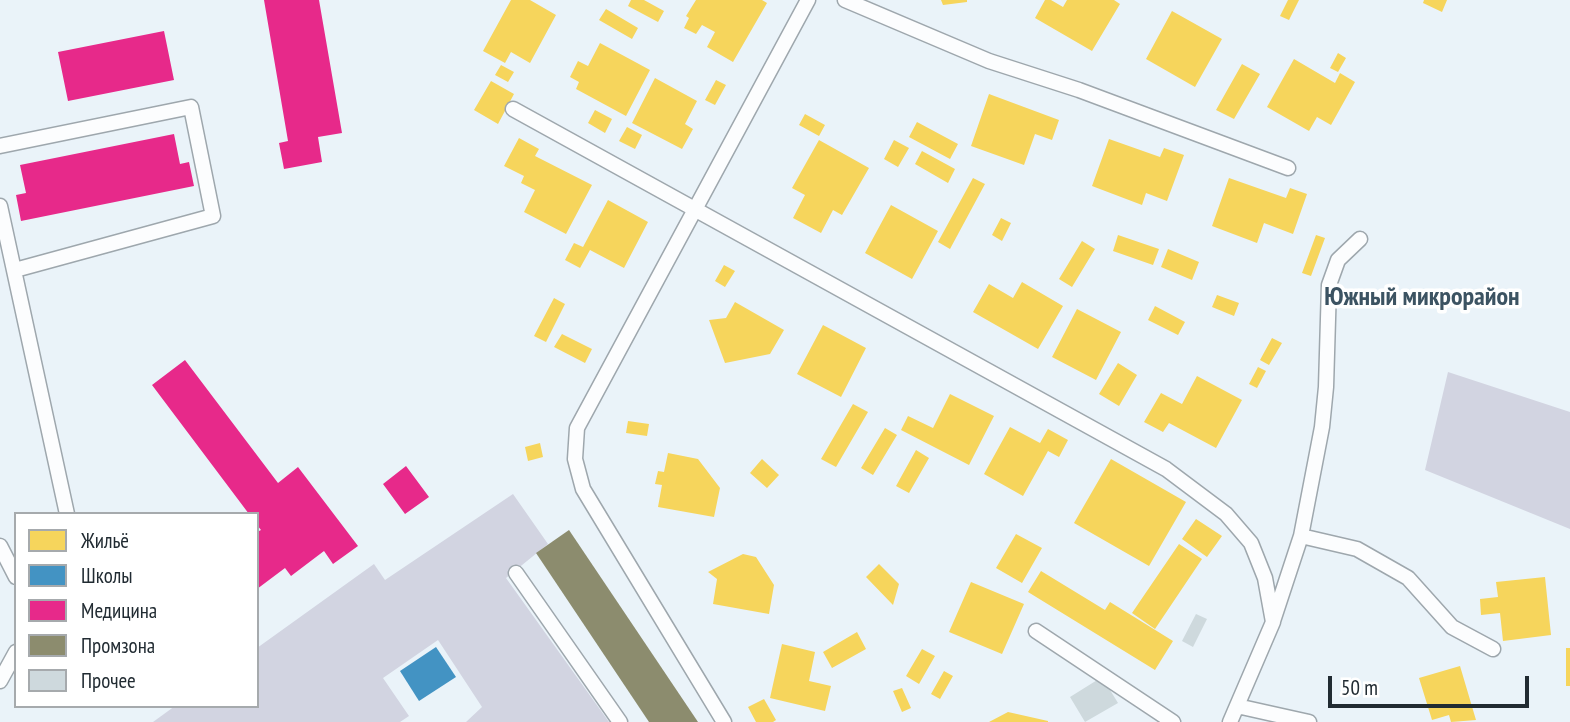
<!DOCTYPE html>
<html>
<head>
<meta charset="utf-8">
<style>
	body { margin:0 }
	#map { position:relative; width:1570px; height:722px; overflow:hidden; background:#eaf3f9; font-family:"PT Sans Narrow",sans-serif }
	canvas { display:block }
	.legend { position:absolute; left:14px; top:512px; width:245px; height:196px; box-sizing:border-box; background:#fff; border:2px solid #a6aaad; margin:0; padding:9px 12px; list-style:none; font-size:21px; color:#212b32 }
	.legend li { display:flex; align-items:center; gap:14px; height:35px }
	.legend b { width:35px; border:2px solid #a6aaad }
	.scale { position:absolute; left:1328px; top:676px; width:201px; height:32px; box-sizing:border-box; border:4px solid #212b32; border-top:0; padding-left:9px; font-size:21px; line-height:24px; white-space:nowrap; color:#212b32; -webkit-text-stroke:5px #fff; paint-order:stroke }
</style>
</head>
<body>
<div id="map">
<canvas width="1570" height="722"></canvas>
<ul class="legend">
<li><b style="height:19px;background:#f6d55c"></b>Жильё</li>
<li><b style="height:19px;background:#4393c3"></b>Школы</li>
<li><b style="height:19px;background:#e7298a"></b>Медицина</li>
<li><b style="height:19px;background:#8c8c6e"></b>Промзона</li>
<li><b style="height:19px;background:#ced9dd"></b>Прочее</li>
</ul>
<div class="scale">50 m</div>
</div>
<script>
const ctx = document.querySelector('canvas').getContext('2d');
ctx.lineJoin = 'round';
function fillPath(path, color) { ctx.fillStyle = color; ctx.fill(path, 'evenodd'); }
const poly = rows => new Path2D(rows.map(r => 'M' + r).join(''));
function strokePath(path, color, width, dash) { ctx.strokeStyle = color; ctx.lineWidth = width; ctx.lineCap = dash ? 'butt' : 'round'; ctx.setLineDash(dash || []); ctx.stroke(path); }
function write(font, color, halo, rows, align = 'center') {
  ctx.font = font + ' "PT Sans Narrow",sans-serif'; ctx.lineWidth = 7; ctx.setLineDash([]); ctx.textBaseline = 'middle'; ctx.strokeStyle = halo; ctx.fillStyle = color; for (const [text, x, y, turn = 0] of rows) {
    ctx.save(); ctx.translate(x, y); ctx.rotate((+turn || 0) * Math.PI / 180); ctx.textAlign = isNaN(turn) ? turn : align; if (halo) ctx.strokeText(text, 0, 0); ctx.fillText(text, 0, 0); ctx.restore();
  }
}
fillPath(poly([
	[1448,372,1570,412,1570,529,1425,470],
	[513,494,548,544,506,578,609,722,466,722,482,707,438,640,383,678,409,716,400,722,153,722,175,706,257,706,257,648,374,564,385,580]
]), '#d2d4e1');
fillPath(poly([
	[511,0,530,0,556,15,530,63,511,52,505,63,483,51],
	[631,0,644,0,664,11,658,22,628,6],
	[696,0,762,0,767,3,733,62,707,47,715,32,702,25,696,34,684,28,689,18,686,16],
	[941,0,967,0,967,2,943,5],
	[1045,0,1051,0,1063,7,1067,0,1114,0,1120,4,1092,51,1035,18],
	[1288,0,1299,0,1289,20,1280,16],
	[1424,0,1447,0,1442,12,1423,3],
	[606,9,638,28,632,39,599,20],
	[1172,11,1222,39,1195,87,1146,59],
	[600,43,650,70,626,116,576,89,579,82,570,77,578,61,588,66],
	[1338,53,1346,58,1338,72,1330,68],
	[1294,59,1335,83,1340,73,1355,82,1331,125,1317,117,1309,131,1267,107],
	[1242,64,1260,74,1234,119,1216,110],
	[501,65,514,72,508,82,495,75],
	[655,78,697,101,685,124,693,129,682,149,632,123],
	[716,80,726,85,715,105,705,100],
	[491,81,514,94,498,124,474,110],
	[989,94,1059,120,1052,140,1035,134,1024,165,971,146],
	[595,110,612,119,605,133,588,123],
	[805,114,825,125,819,136,799,125],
	[917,122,958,144,950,159,909,137],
	[627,127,642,135,635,149,619,141],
	[519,138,539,149,535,156,592,185,566,234,524,212,535,190,521,183,524,176,504,166],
	[1109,139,1160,157,1164,148,1184,155,1167,201,1146,193,1142,205,1092,186],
	[819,140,869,168,842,215,833,210,821,233,793,218,805,195,792,188],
	[894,140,909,148,898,167,884,159],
	[922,151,955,169,948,183,915,164],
	[973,178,985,184,950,249,938,242],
	[1229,178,1286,198,1290,188,1307,194,1293,234,1264,223,1257,243,1212,226],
	[608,200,648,222,624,268,590,250,580,268,565,260,574,243,583,247],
	[891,205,938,231,912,279,865,253],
	[1001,218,1011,223,1002,241,992,235],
	[1118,235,1159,249,1153,265,1113,251],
	[1316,235,1325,238,1311,276,1302,273],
	[1082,241,1095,249,1072,287,1059,279],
	[1168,249,1199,262,1192,280,1161,267],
	[724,265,735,271,725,287,715,281],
	[1022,282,1063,306,1038,349,973,312,989,284,1013,298],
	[1217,295,1239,303,1234,316,1212,307],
	[554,298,565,304,546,342,534,336],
	[735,302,784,330,770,354,725,363,709,320,726,318],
	[1155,306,1185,322,1178,335,1148,320],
	[1077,309,1121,332,1096,380,1052,357],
	[823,325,866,348,841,397,797,374],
	[562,334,592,349,585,363,554,347],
	[1272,338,1282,343,1269,365,1260,360],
	[1118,363,1137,375,1119,406,1099,394],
	[1258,367,1266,371,1257,388,1249,384],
	[1197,376,1242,400,1216,448,1169,423,1163,432,1144,422,1161,393,1182,404],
	[950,394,994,416,969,465,901,430,908,416,933,428],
	[853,404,868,412,836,467,821,459],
	[628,421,649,424,647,436,626,433],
	[1010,427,1040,443,1048,429,1068,440,1059,457,1048,451,1023,496,984,474],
	[885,428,897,435,873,475,861,468],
	[540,443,543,457,528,461,525,447],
	[916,450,929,458,909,493,896,486],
	[668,453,698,459,720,488,714,517,658,507,662,485,655,484,658,471,664,472],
	[762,459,779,475,767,488,750,473],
	[1111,459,1186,502,1149,566,1074,523],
	[1196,519,1222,536,1207,557,1182,539],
	[1016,534,1042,548,1022,583,996,568],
	[1179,544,1202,559,1155,629,1132,613],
	[743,554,756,557,774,585,769,614,713,604,717,579,708,572],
	[879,564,899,584,893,605,866,577],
	[1041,571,1105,610,1110,602,1173,641,1155,670,1028,592],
	[1545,577,1551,635,1503,641,1500,613,1481,615,1480,599,1498,597,1496,582],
	[971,582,1024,604,1002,654,949,632],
	[857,632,866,649,832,668,823,652],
	[782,644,815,652,809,681,831,686,825,711,770,698],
	[1566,648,1570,648,1570,686,1566,686],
	[922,649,935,656,919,684,906,676],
	[1460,666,1476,720,1451,722,1449,715,1432,720,1419,678],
	[944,671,953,676,940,699,931,694],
	[902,688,911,708,902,712,893,691],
	[764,699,776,720,773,722,756,722,748,707],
	[1008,712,1048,721,1048,722,989,722]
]), '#f6d55c');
fillPath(poly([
	[436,647,456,677,419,701,400,671]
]), '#4393c3');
fillPath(poly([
	[264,0,319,0,342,133,318,137,322,162,284,169,279,143,288,141],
	[164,31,174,80,68,101,58,52],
	[174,134,180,164,189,162,194,186,21,221,16,195,26,193,20,165],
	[185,360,278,483,298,467,358,546,333,564,324,551,291,576,285,568,257,589,257,532,261,530,257,525,257,514,249,514,152,385],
	[406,466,429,497,405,514,383,484]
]), '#e7298a');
fillPath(poly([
	[569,530,698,722,649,722,536,553]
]), '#8c8c6e');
fillPath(poly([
	[1196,614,1207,619,1193,647,1182,641],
	[1102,677,1118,703,1085,722,1070,697]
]), '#ced9dd');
const lane = poly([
	[845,0,989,61,1079,90,1288,168],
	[513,109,1166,469,1226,514,1251,543,1265,578,1273,622,1230,722],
	[0,146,191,107,213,216,15,270],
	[0,206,67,514],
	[1301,536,1357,549,1408,578,1452,627,1493,649],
	[0,546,16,577],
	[516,573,620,722],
	[1273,621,1301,536,1322,427,1326,387,1329,285,1338,260,1360,239],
	[1036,631,1173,722],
	[0,681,16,652],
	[1237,706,1309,722],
	[724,722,583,489,575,459,577,428,808,0]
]);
strokePath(lane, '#9ea7ad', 17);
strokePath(lane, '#fcfdfe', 14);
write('bold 26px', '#3c5362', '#fff', [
	["Южный микрорайон",1422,298]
]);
</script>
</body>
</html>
